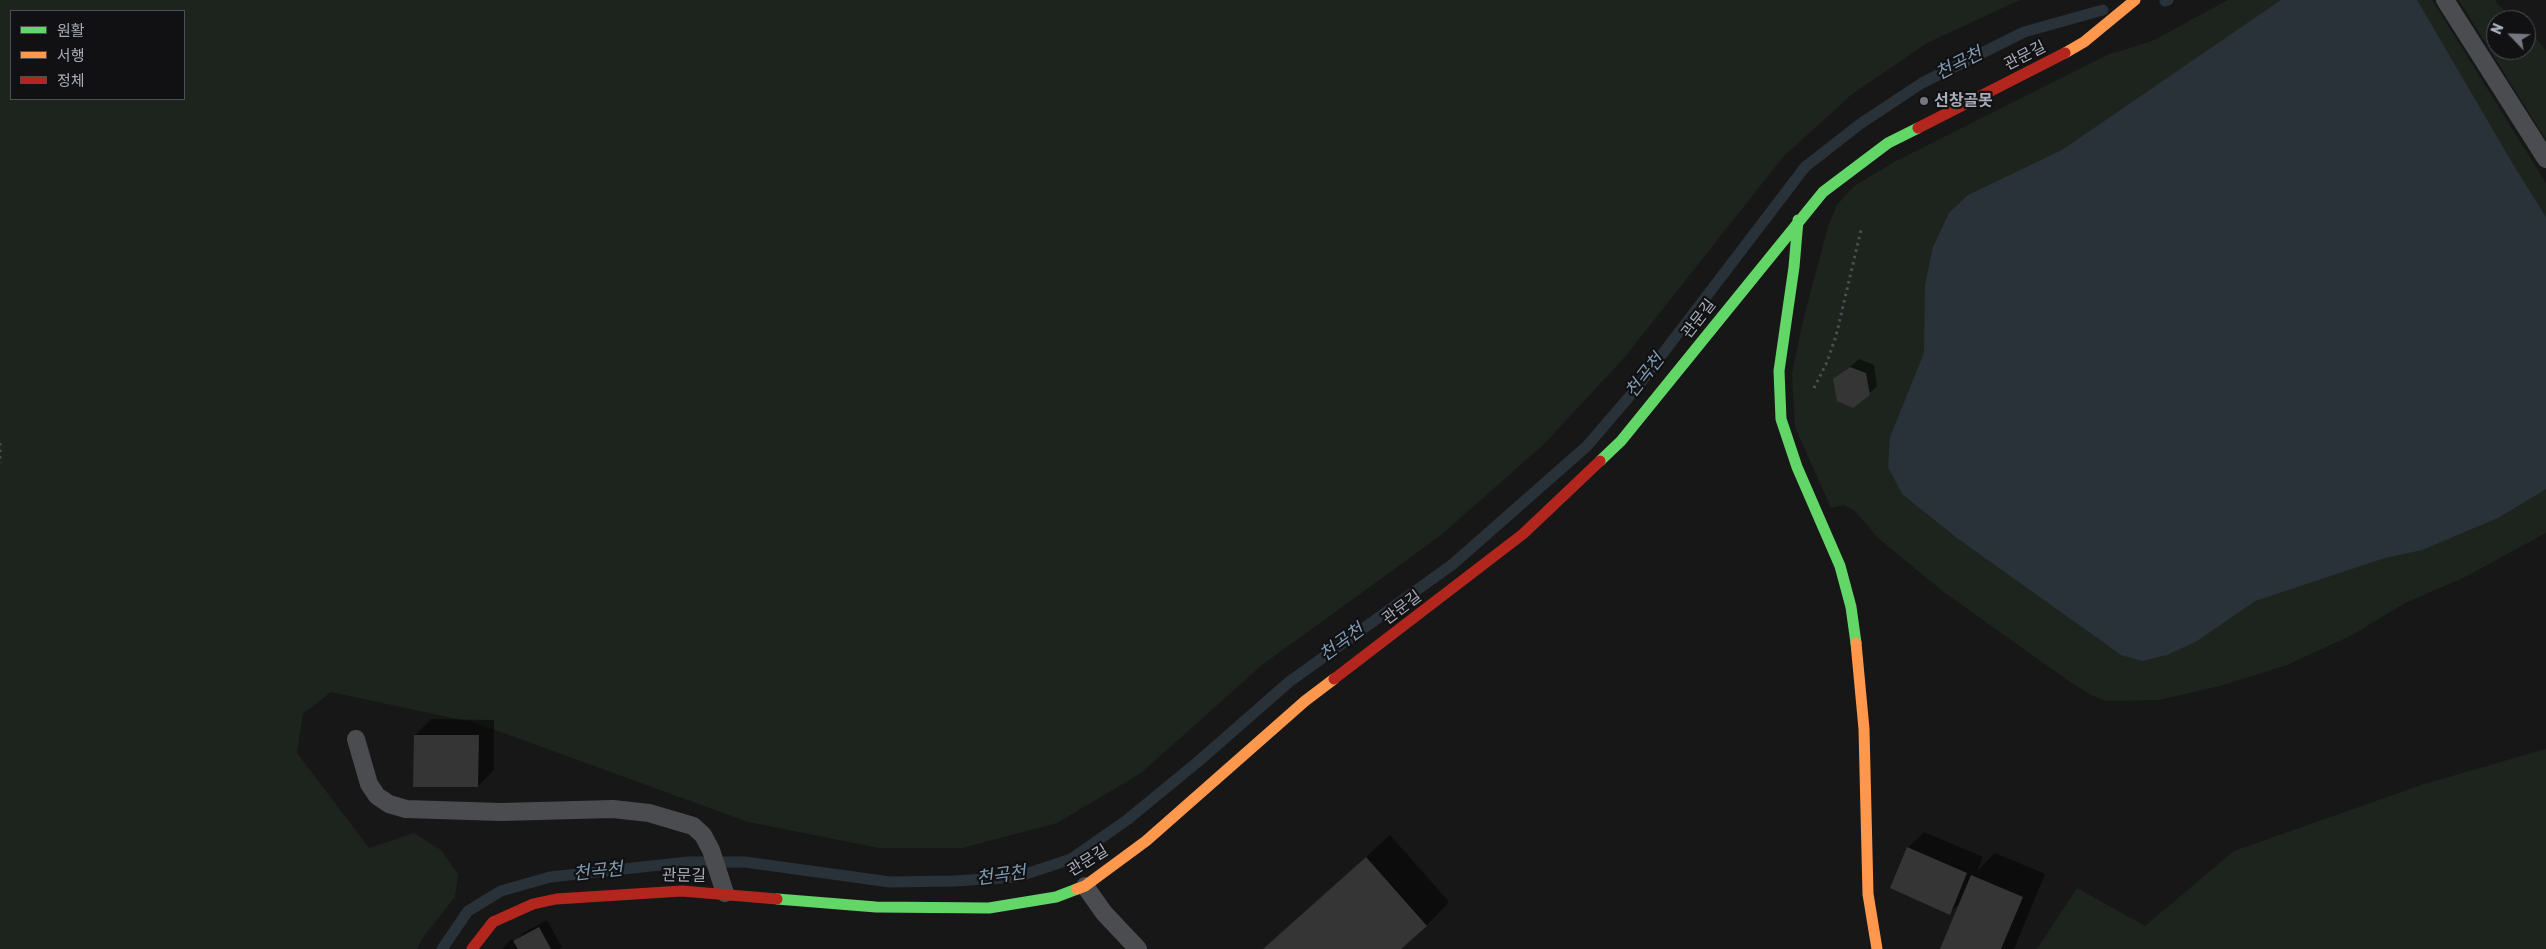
<!DOCTYPE html>
<html>
<head>
<meta charset="utf-8">
<style>
	body { margin:0 }
	#map { position:relative; width:2546px; height:949px; overflow:hidden; background:#171717; font-family:Rubik,"Noto Sans KR",sans-serif }
	canvas { display:block }
	.legend { position:absolute; left:10px; top:10px; width:175px; height:90px; box-sizing:border-box; background:#111113; border:1px solid #4d4f55; margin:0; padding:6px 9px; list-style:none; font-size:15px; color:#a8adb8 }
	.legend li { display:flex; align-items:center; gap:10px; height:25px }
	.legend b { width:25px; border:1px solid #4d4f55 }
	.north { position:absolute; left:2486px; top:10px; width:50px; height:50px; box-sizing:border-box; background:#111113; border:1px solid #4d4f55; border-radius:50%; rotate:294deg; font-size:14px; font-weight:700; line-height:20px; text-align:center; color:#a8adb8 }
	.north::after { content:''; display:block; margin:auto; width:18px; height:22px; background:#757880; clip-path:polygon(50% 0,100% 100%,50% 72%,0 100%) }
</style>
</head>
<body>
<div id="map">
<canvas width="2546" height="949"></canvas>
<ul class="legend">
<li><b style="height:6px;background:#63d668"></b>원활</li>
<li><b style="height:6px;background:#ff974d"></b>서행</li>
<li><b style="height:6px;background:#b3261e"></b>정체</li>
</ul>
<div class="north">N</div>
</div>
<script>
const ctx = document.querySelector('canvas').getContext('2d');
ctx.lineJoin = 'round';
function fillPath(path, color) { ctx.fillStyle = color; ctx.fill(path, 'evenodd'); }
const poly = rows => new Path2D(rows.map(r => 'M' + r).join(''));
function strokePath(path, color, width, dash) { ctx.strokeStyle = color; ctx.lineWidth = width; ctx.lineCap = dash ? 'butt' : 'round'; ctx.setLineDash(dash || []); ctx.stroke(path); }
function write(font, color, halo, rows, align = 'center') {
  ctx.font = font + ' Rubik,"Noto Sans KR",sans-serif'; ctx.lineWidth = 4.5; ctx.setLineDash([]); ctx.textBaseline = 'middle'; ctx.strokeStyle = halo; ctx.fillStyle = color; for (const [text, x, y, turn = 0] of rows) {
    ctx.save(); ctx.translate(x, y); ctx.rotate((+turn || 0) * Math.PI / 180); ctx.textAlign = isNaN(turn) ? turn : align; if (halo) ctx.strokeText(text, 0, 0); ctx.fillText(text, 0, 0); ctx.restore();
  }
}
fillPath(poly([
	[0,0,2020,0,1927,43,1851,95,1783,157,1624,358,1544,444,1440,536,1262,665,1141,773,1057,823,962,848,879,848,748,822,476,723,331,692,303,714,297,753,369,848,414,833,441,850,458,874,455,897,424,936,417,949,0,949],
	[184,11,184,99,11,99,11,11],
	[2228,0,2432,0,2546,183,2546,533,2463,578,2405,603,2352,635,2287,665,2220,686,2159,700,2106,701,2091,695,2066,679,1945,593,1878,538,1855,511,1844,505,1831,508,1795,427,1792,374,1802,325,1828,226,1837,205,1854,186,1896,161,2107,55,2152,41],
	[2459,0,2496,0,2498,5,2518,20,2496,20,2496,50,2526,50,2526,28,2546,50,2546,140],
	[2546,749,2546,949,2037,949,2077,888,2145,926,2234,851,2424,784]
]), '#1d241e');
fillPath(poly([
	[2281,0,2417,0,2514,166,2546,217,2546,489,2498,518,2422,550,2385,558,2255,601,2197,641,2167,655,2142,661,2121,655,2089,632,1957,538,1902,494,1888,467,1890,437,1924,353,1925,285,1933,247,1949,213,1968,195,2062,150]
]), '#2a3239');
fillPath(poly([
	[1859,359,1874,365,1877,386,1869,394,1835,379],
	[431,719,494,720,494,770,478,786,415,735],
	[1924,832,1983,857,1977,871,1995,853,2045,874,2014,949,1941,949,1961,902,1949,913,1908,848],
	[1390,835,1449,902,1427,925,1400,949,1265,949],
	[547,920,562,947,559,949,502,949,511,939,515,941,523,933]
]), '#0007');
strokePath(poly([
	[2165,1,2168,0],
	[442,949,468,911,501,891,550,877,688,862,745,862,890,882,954,881,1017,877,1071,859,1127,820,1200,760,1289,682,1453,564,1587,446,1635,390,1805,167,1860,124,1922,83,2024,32,2103,10]
]), '#2a3239', 11);
fillPath(poly([
	[1850,367,1866,373,1870,395,1853,408,1837,401,1833,379],
	[414,735,479,735,478,787,413,787],
	[1907,847,1967,873,1950,915,1890,888],
	[1366,857,1427,926,1401,949,1263,949],
	[1971,875,2023,897,2001,949,1940,949],
	[539,927,551,949,518,949,513,941]
]), '#353536');
strokePath(poly([
	[1814,388,1827,362,1836,336,1861,230],
	[0,443,0,463]
]), '#4d4e52', 3, [2.5, 4]);
strokePath(poly([
	[2445,0,2546,159],
	[356,739,369,784,377,796,389,804,406,809,501,812,613,809,649,813,693,826,703,835,711,850,725,893],
	[1085,886,1104,913,1138,949]
]), '#4b4c50', 18);
strokePath(poly([
	[1798,220,1794,267,1779,371,1781,419,1797,467,1840,566,1851,607,1856,643],
	[1600,461,1621,441,1823,192,1888,143,1918,128],
	[777,899,876,907,989,908,1056,897,1077,889]
]), '#63d668', 11);
strokePath(poly([
	[2065,53,2084,42,2135,0],
	[1856,643,1864,729,1868,894,1877,949],
	[1077,889,1085,886,1146,841,1305,701,1334,679]
]), '#ff974d', 11);
strokePath(poly([
	[1918,128,2065,53],
	[1334,679,1523,534,1600,461],
	[472,949,493,922,533,904,556,899,682,891,777,899]
]), '#b3261e', 11);
for (const [x, y, r, color] of [
	[1924,101,5,"#757880"]
]) { const dot = new Path2D(); dot.arc(x, y, r, 0, 2 * Math.PI); ctx.fillStyle = color; ctx.fill(dot); strokePath(dot, '#111113', 2); }
write('16px', '#a8adb8', '#111113', [
	["관문길",2025,56,-27],
	["관문길",1699,319,-52],
	["관문길",1402,608,-37],
	["관문길",1088,861,-32],
	["관문길",684,876,1]
]);
write('bold 16px', '#a8adb8', '#111113', [
	["선창골못",1934,101]
], 'left');
write('italic 18px', '#7f9bb3', '#111113', [
	["천곡천",1959,64,-27],
	["천곡천",1645,376,-52],
	["천곡천",1342,643,-36],
	["천곡천",598,872,-6],
	["천곡천",1001,876,-8]
]);
</script>
</body>
</html>
